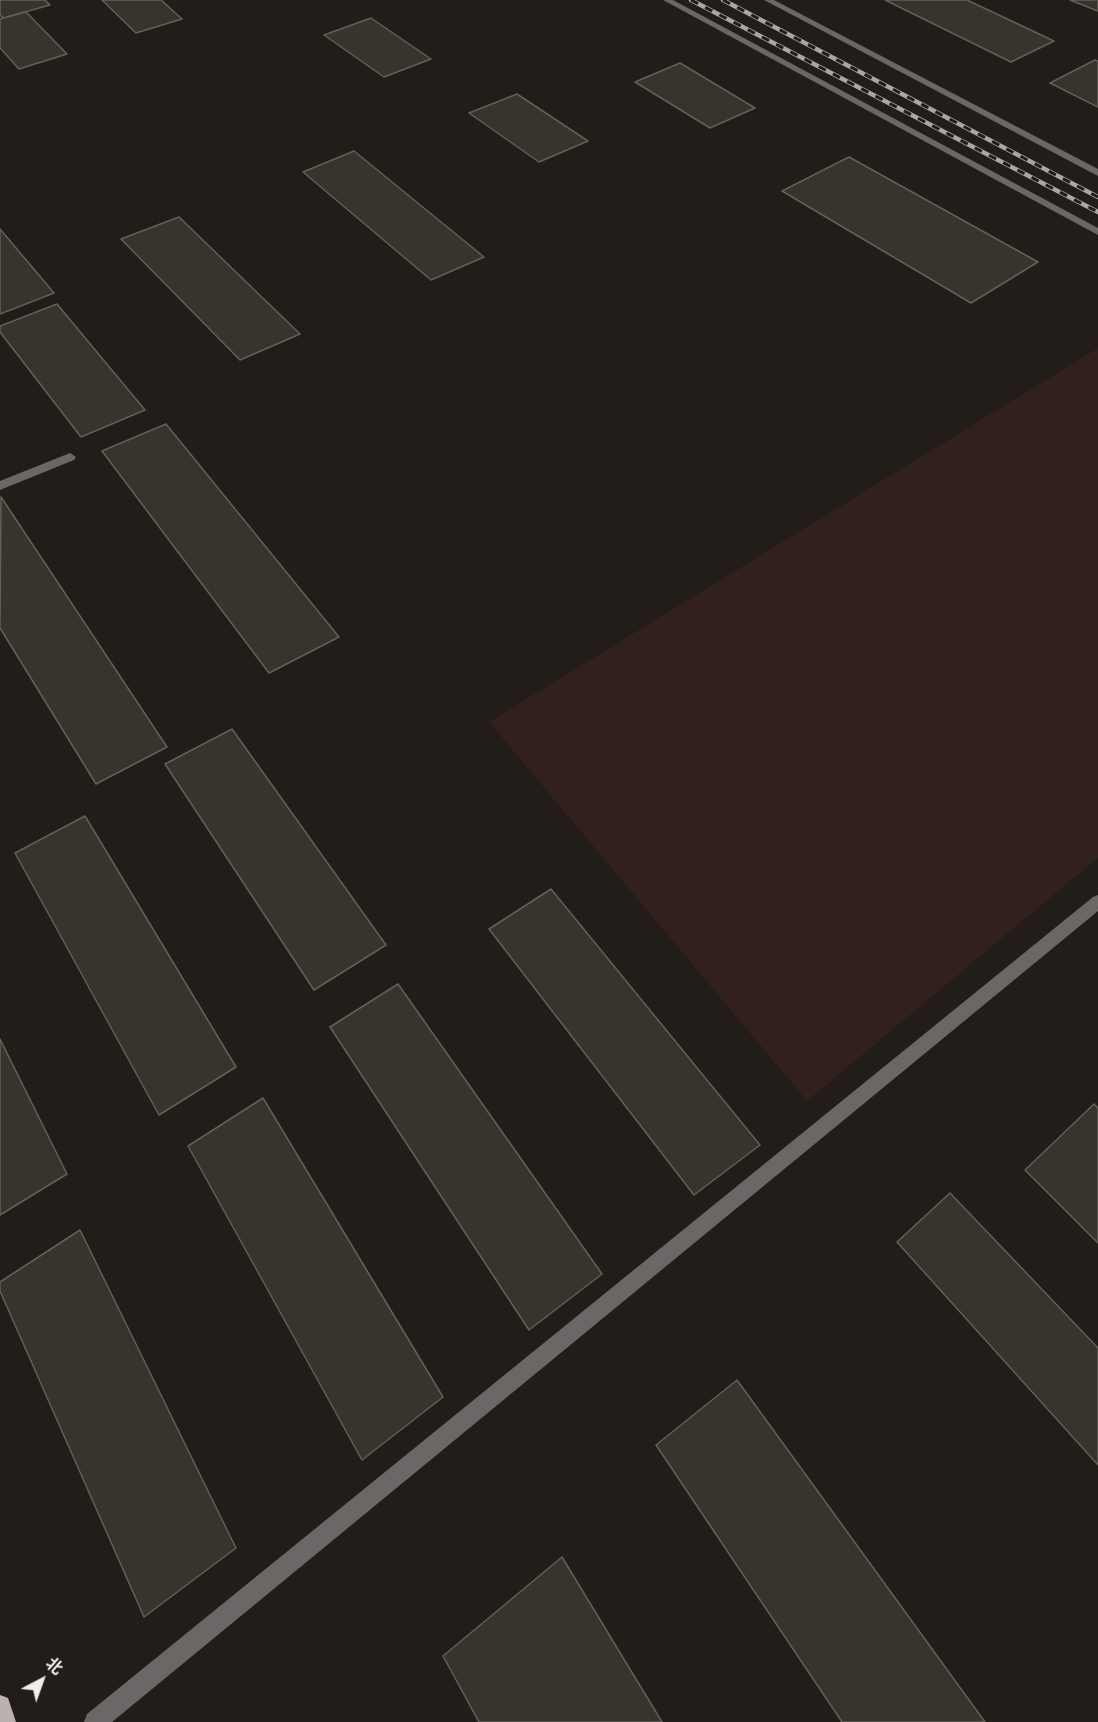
<!DOCTYPE html>
<html>
<head>
<meta charset="utf-8">
<style>
	body { margin:0 }
	#map { position:relative; width:1098px; height:1722px; overflow:hidden; background:#221d18; font-family:"Roboto Serif","Noto Sans SC",serif }
	canvas { display:block }
	.north { position:absolute; left:12px; top:1650px; width:60px; height:60px; -webkit-text-stroke:4px #221d18; paint-order:stroke; rotate:41deg; font-size:16px; font-weight:700; line-height:24px; text-align:center; color:#f2edea }
	.north::after { content:''; display:block; margin:auto; width:21px; height:27px; background:#f2edea; clip-path:polygon(50% 0,100% 100%,50% 72%,0 100%) }
</style>
</head>
<body>
<div id="map">
<canvas width="1098" height="1722"></canvas>
<div class="north">北</div>
</div>
<script>
const ctx = document.querySelector('canvas').getContext('2d');
ctx.lineJoin = 'round';
function fillPath(path, color) { ctx.fillStyle = color; ctx.fill(path, 'evenodd'); }
const poly = rows => new Path2D(rows.map(r => 'M' + r).join(''));
function strokePath(path, color, width, dash) { ctx.strokeStyle = color; ctx.lineWidth = width; ctx.lineCap = dash ? 'butt' : 'round'; ctx.setLineDash(dash || []); ctx.stroke(path); }
fillPath(poly([
	[1098,348,1098,858,807,1101,489,722]
]), '#32201c');
const building = poly([
	[0,0,45,0,50,5,3,18,0,15,0,0],
	[102,0,161,0,182,19,136,33,102,0],
	[885,0,967,0,1054,41,1011,62,885,0],
	[1070,0,1098,0,1098,11,1070,0],
	[26,12,67,54,19,69,0,48,0,19,26,12],
	[371,18,431,59,384,77,324,35,371,18],
	[1095,60,1098,61,1098,107,1050,83,1095,60],
	[680,63,755,108,710,128,635,82,680,63],
	[517,94,588,141,539,162,469,113,517,94],
	[354,151,484,257,431,280,303,172,354,151],
	[849,157,1038,262,971,303,782,191,849,157],
	[179,217,300,334,240,360,121,239,179,217],
	[0,229,54,293,0,314,0,229],
	[57,304,145,410,81,437,0,332,0,326,57,304],
	[166,424,339,637,269,673,102,451,166,424],
	[1,497,167,747,96,784,0,628,1,497],
	[232,729,386,945,314,990,165,764,232,729],
	[85,816,236,1067,159,1115,15,853,85,816],
	[551,889,760,1145,694,1195,489,929,551,889],
	[398,984,602,1274,529,1330,330,1027,398,984],
	[0,1039,67,1174,0,1215,0,1039],
	[263,1098,443,1397,362,1460,188,1146,263,1098],
	[1094,1104,1098,1108,1098,1243,1025,1170,1094,1104],
	[950,1193,1098,1348,1098,1465,897,1242,950,1193],
	[80,1230,236,1548,144,1617,0,1291,0,1282,80,1230],
	[737,1380,985,1722,842,1722,656,1445,737,1380],
	[562,1557,662,1722,479,1722,443,1656,562,1557]
]);
fillPath(building, '#39332e');
strokePath(building, '#655e59', 1.5);
fillPath(poly([
	[663,0,673,0,1098,228,1098,235,663,0],
	[764,0,774,0,1098,169,1098,176,764,0],
	[70,453,76,457,74,460,0,490,0,481,70,453],
	[1098,895,1098,911,112,1722,84,1722,87,1714,1093,897,1098,895]
]), '#6b6767');
fillPath(poly([
	[0,1695,8,1698,16,1722,0,1722,0,1695]
]), '#bab1b2');
const rail = poly([
	[691,0,1098,212],
	[723,0,1098,197]
]);
strokePath(rail, '#aba6a2', 4.5);
strokePath(rail, '#221d18', 3, [8]);
</script>
</body>
</html>
